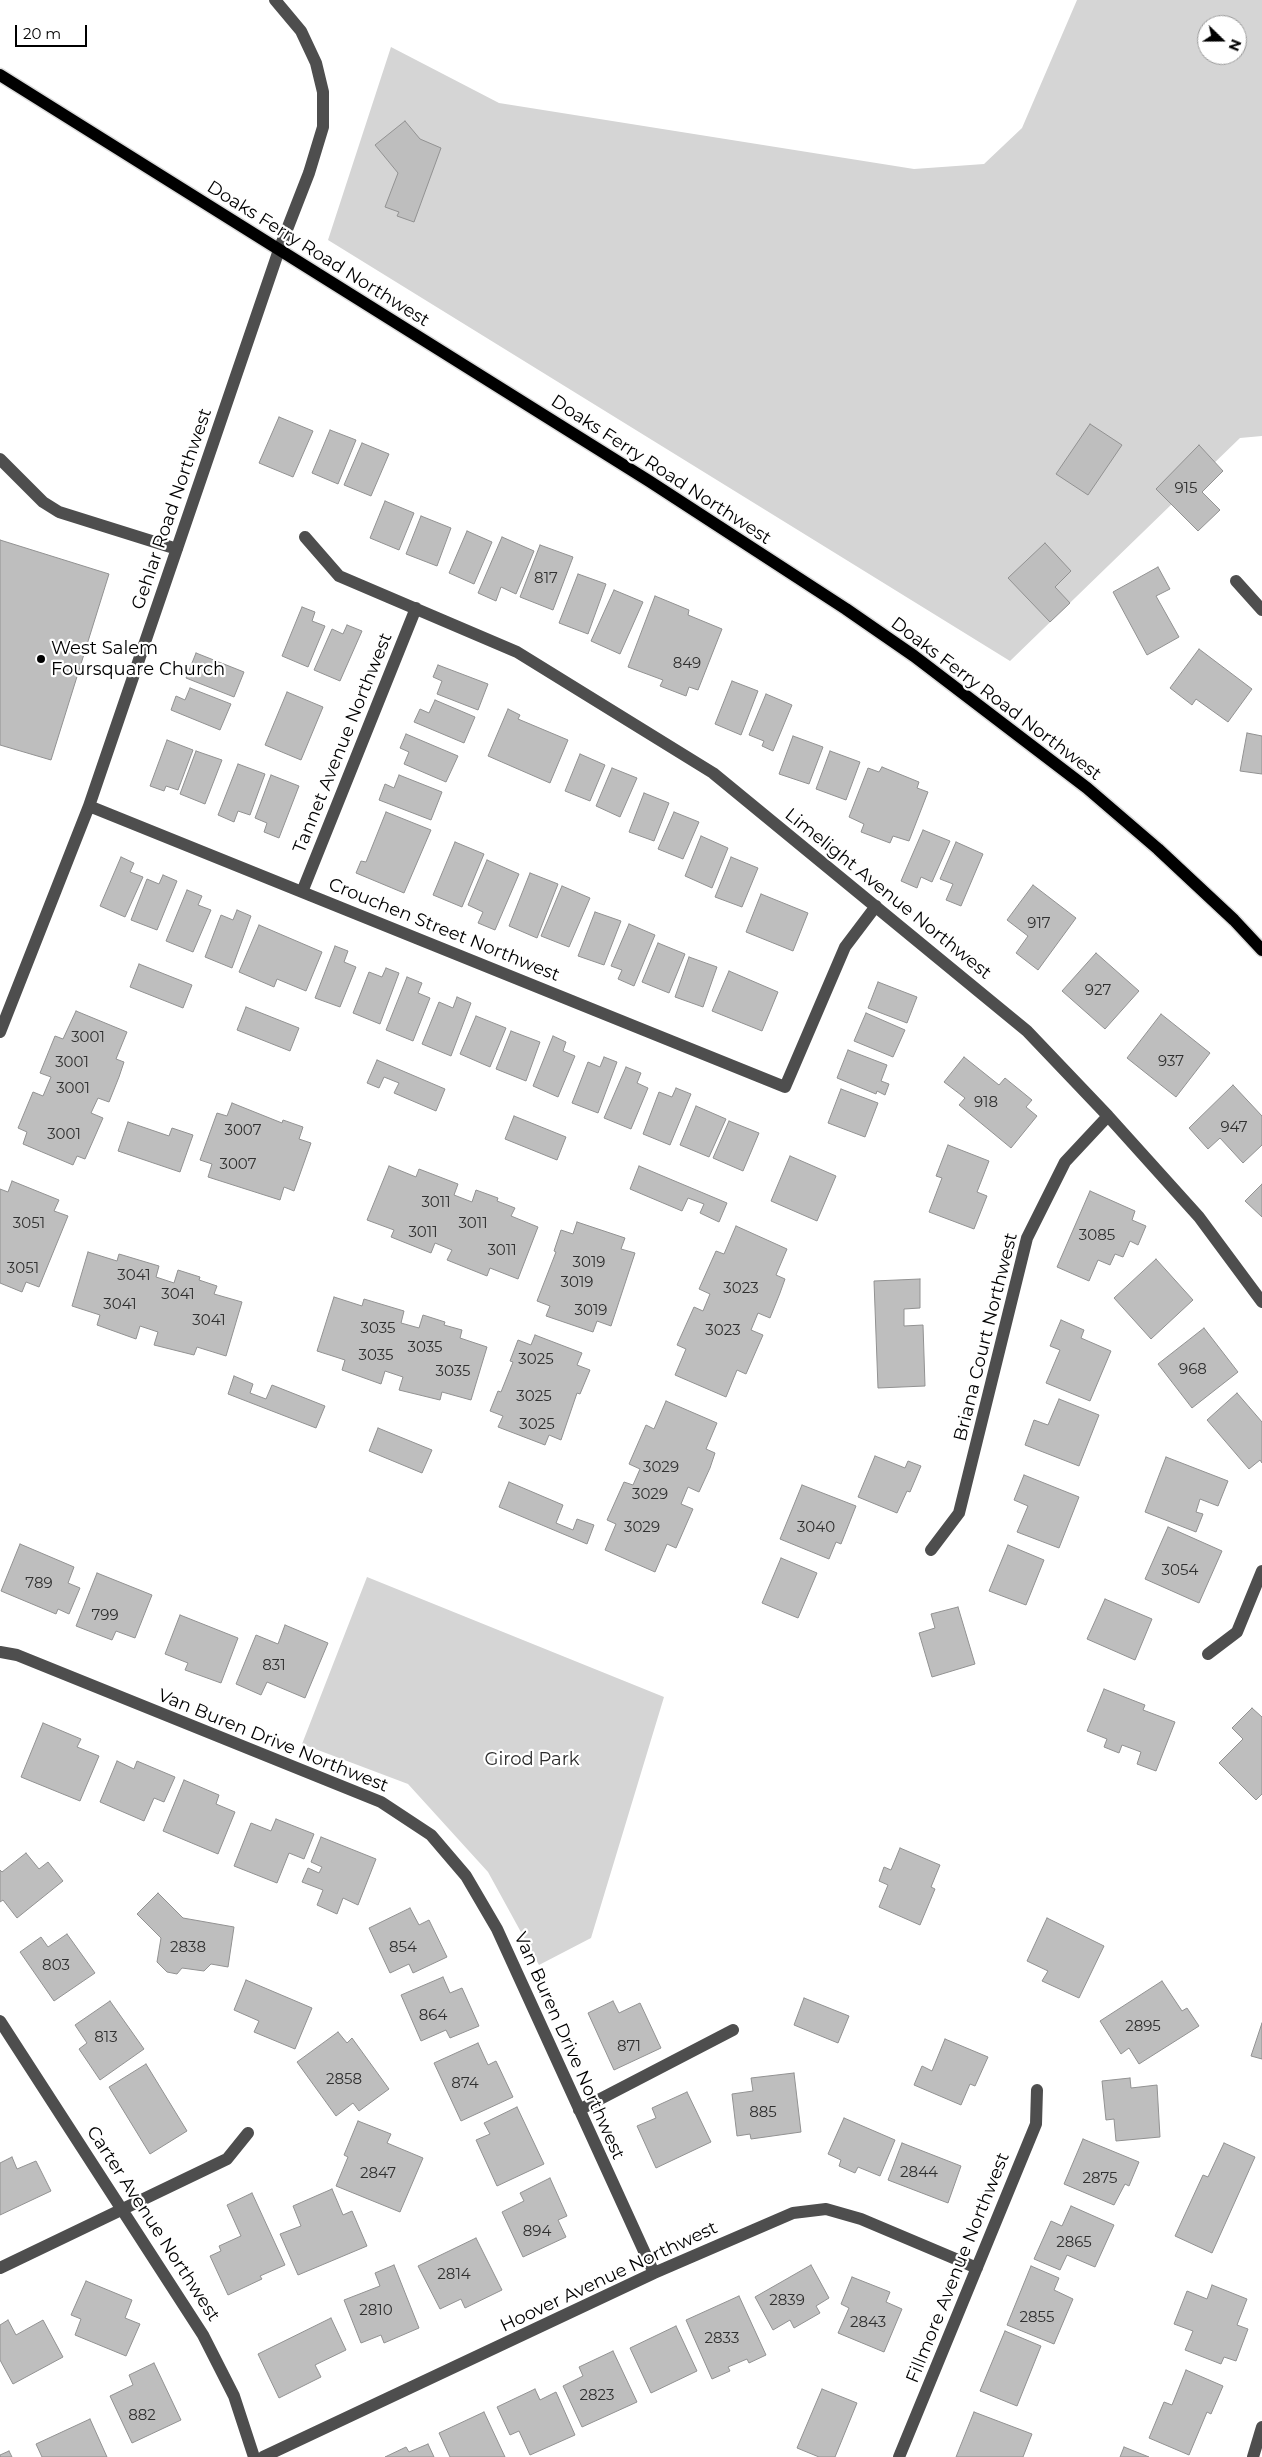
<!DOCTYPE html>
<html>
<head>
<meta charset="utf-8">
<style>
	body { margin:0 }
	#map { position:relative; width:1262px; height:2457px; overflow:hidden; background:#fff; font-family:Montserrat,sans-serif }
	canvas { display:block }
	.north { position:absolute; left:1197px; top:15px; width:50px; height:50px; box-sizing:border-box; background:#fff; border:1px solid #999; border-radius:50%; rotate:112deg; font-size:14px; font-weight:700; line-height:20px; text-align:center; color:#000 }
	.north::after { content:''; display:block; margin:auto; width:18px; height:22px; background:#000; clip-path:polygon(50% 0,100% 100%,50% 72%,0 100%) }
	.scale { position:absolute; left:15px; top:25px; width:72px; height:22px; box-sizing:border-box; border:2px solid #000; border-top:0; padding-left:6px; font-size:15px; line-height:18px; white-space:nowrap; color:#000; -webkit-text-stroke:4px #fff; paint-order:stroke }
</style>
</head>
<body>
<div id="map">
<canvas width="1262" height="2457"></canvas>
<div class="north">N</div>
<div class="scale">20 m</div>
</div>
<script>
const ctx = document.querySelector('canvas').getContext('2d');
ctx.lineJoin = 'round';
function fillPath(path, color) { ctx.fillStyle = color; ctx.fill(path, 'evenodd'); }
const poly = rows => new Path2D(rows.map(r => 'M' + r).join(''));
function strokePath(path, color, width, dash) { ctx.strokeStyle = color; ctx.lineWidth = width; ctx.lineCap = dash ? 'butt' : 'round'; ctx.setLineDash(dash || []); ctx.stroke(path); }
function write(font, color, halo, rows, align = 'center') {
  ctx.font = font + ' Montserrat,sans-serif'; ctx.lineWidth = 4.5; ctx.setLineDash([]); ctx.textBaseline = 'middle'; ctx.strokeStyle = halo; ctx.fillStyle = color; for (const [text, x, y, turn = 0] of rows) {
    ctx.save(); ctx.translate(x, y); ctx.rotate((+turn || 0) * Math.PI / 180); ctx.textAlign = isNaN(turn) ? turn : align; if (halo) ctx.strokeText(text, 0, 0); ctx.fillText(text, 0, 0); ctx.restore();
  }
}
fillPath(poly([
	[1077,0,1262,0,1262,436,1240,438,1010,661,328,240,391,47,499,103,914,169,984,164,1022,128],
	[1207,25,1237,25,1237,55,1207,55],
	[367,1577,664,1697,591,1938,539,1965,488,1872,408,1784,302,1744]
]), '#d5d5d5');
const building = poly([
	[405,121,420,139,441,148,414,222,397,216,399,212,385,207,398,173,375,145,405,121],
	[279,417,313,431,293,477,259,463,279,417],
	[1090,424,1122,445,1088,495,1056,474,1090,424],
	[330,430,356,440,338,484,312,473,330,430],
	[362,443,389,454,371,496,344,485,362,443],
	[1199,445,1223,471,1202,492,1220,510,1198,531,1156,489,1199,445],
	[385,501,414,513,399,550,370,538,385,501],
	[421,516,451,528,437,566,406,554,421,516],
	[467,531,492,542,474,584,449,573,467,531],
	[502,537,534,551,516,594,501,587,496,601,478,593,502,537],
	[0,540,109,574,51,760,0,745,0,540],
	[1045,543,1071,571,1055,587,1070,603,1050,622,1008,578,1045,543],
	[540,545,573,557,553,610,520,597,540,545],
	[1158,567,1170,589,1156,596,1179,637,1147,655,1113,592,1158,567],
	[578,574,606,584,588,634,559,623,578,574],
	[614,590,643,602,620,654,591,641,614,590],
	[655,596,689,610,688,615,722,629,698,690,689,687,686,696,660,686,663,680,628,667,655,596],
	[302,607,315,612,312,621,325,626,308,667,282,656,302,607],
	[347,625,362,631,340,681,314,670,332,629,343,634,347,625],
	[1199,649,1252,689,1228,722,1196,699,1192,705,1170,688,1199,649],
	[196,653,244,672,234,697,186,678,196,653],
	[438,665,488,684,478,710,437,694,442,681,433,677,438,665],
	[732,681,758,691,741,735,715,724,732,681],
	[190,688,231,704,220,730,171,710,176,696,185,700,190,688],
	[287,692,323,707,301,760,265,745,287,692],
	[766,694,792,705,773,751,762,746,764,741,749,735,766,694],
	[435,700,475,717,464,743,414,722,420,709,429,713,435,700],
	[508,709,520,715,518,719,568,740,550,783,488,756,508,709],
	[1247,733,1262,736,1262,774,1240,771,1247,733],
	[406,734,458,756,446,782,404,764,409,752,400,748,406,734],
	[793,736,823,747,809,784,779,774,793,736],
	[167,740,193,750,178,790,166,786,164,791,150,786,167,740],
	[196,751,222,760,205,804,180,794,196,751],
	[830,751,860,762,846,800,816,789,830,751],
	[580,754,605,765,590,801,565,791,580,754],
	[238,764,265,774,250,815,238,811,234,822,218,815,238,764],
	[882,767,919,782,917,788,928,792,909,841,893,836,890,843,861,832,864,824,849,817,868,768,879,772,882,767],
	[612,768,637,778,620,817,596,806,612,768],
	[271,775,299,786,279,838,264,832,267,823,255,818,271,775],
	[399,775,442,792,431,820,379,800,385,784,394,788,399,775],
	[644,793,669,803,654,841,629,832,644,793],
	[386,812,431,830,404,893,356,873,361,861,366,862,386,812],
	[674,812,699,822,683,859,658,849,674,812],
	[923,830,950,841,932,882,921,877,917,888,901,881,923,830],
	[701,836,728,848,712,888,685,876,701,836],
	[455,842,484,854,462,907,433,895,455,842],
	[956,842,983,854,961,906,946,900,953,884,940,879,956,842],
	[121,857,134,863,130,872,143,877,125,917,100,906,121,857],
	[731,857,758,868,742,907,715,897,731,857],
	[487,860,519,874,495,930,478,923,483,912,468,905,487,860],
	[530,873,558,884,537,938,509,926,530,873],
	[163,875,177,881,157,930,131,920,147,879,159,884,163,875],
	[1033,885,1076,918,1038,970,1016,953,1028,936,1007,920,1033,885],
	[562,886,590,898,569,947,541,936,562,886],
	[187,890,202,896,198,905,211,910,193,952,166,941,187,890],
	[761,894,808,913,793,951,746,932,761,894],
	[237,910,251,916,232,968,205,957,221,915,233,920,237,910],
	[595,912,621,921,604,965,578,956,595,912],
	[629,924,655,935,634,986,618,979,622,970,611,966,629,924],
	[259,925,322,952,306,991,277,979,274,987,239,972,259,925],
	[658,943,685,954,669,993,642,982,658,943],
	[335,946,348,951,344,962,356,967,340,1007,315,998,335,946],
	[1096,953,1139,991,1105,1029,1062,991,1096,953],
	[689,957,717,967,703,1007,675,997,689,957],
	[139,964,192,985,183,1008,130,987,139,964],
	[386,968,399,973,380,1024,353,1013,369,972,382,977,386,968],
	[729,971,778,992,762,1031,712,1011,729,971],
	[407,977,422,983,418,993,430,998,413,1041,386,1030,407,977],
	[878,982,917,997,907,1023,868,1008,878,982],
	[457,997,471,1003,451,1056,422,1044,439,1002,453,1008,457,997],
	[246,1007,299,1028,290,1051,237,1030,246,1007],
	[76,1011,127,1032,116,1059,124,1062,119,1077,109,1102,98,1098,91,1113,103,1118,85,1159,77,1156,73,1165,23,1144,27,1132,18,1128,33,1092,43,1096,51,1077,40,1073,55,1036,63,1039,76,1011],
	[866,1013,905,1030,893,1057,854,1041,866,1013],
	[1161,1014,1210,1053,1176,1097,1127,1058,1161,1014],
	[476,1016,506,1028,490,1067,460,1054,476,1016],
	[511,1031,540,1042,526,1081,496,1069,511,1031],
	[553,1036,566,1042,563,1051,575,1056,558,1097,533,1086,553,1036],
	[848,1050,887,1065,881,1081,889,1084,885,1095,877,1091,876,1094,837,1078,848,1050],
	[604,1057,617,1062,598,1113,572,1103,588,1062,600,1067,604,1057],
	[964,1057,999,1085,1005,1078,1032,1100,1026,1107,1037,1116,1011,1148,959,1105,965,1098,944,1082,964,1057],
	[377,1060,445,1089,436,1111,394,1093,399,1083,384,1077,379,1088,367,1083,377,1060],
	[626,1067,641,1073,637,1083,648,1088,631,1129,604,1118,626,1067],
	[1233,1085,1262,1116,1262,1145,1243,1163,1220,1138,1208,1149,1189,1128,1233,1085],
	[676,1088,691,1094,670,1145,643,1134,659,1092,672,1097,676,1088],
	[841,1089,878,1103,865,1137,828,1123,841,1089],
	[232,1103,282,1123,283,1120,303,1127,299,1139,311,1143,294,1191,284,1187,280,1200,208,1177,212,1164,200,1160,217,1113,227,1116,232,1103],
	[696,1106,726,1119,709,1157,680,1145,696,1106],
	[514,1116,566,1137,557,1160,505,1139,514,1116],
	[729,1121,759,1133,743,1171,713,1158,729,1121],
	[128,1122,169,1136,172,1128,193,1135,180,1172,118,1151,128,1122],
	[948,1145,989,1161,977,1192,987,1196,974,1229,929,1212,942,1178,936,1176,948,1145],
	[790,1156,836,1176,817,1221,771,1201,790,1156],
	[389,1166,416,1177,419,1169,458,1184,454,1195,472,1202,476,1190,498,1198,497,1201,515,1208,511,1216,538,1227,518,1279,490,1268,487,1276,447,1260,452,1250,435,1243,431,1253,391,1237,394,1230,367,1220,389,1166],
	[639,1166,727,1203,719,1222,700,1213,704,1204,688,1198,682,1211,630,1189,639,1166],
	[12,1181,59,1200,54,1211,68,1216,39,1287,26,1282,22,1292,0,1283,0,1189,8,1192,12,1181],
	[1262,1184,1262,1217,1245,1201,1262,1184],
	[1090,1191,1135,1211,1132,1220,1146,1226,1138,1245,1130,1241,1123,1257,1115,1254,1110,1265,1098,1260,1089,1281,1057,1267,1090,1191],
	[577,1222,625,1238,621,1249,635,1253,611,1326,597,1321,593,1332,546,1316,550,1306,537,1301,556,1252,554,1251,561,1230,573,1234,577,1222],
	[736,1226,787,1249,776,1275,785,1279,780,1293,770,1318,758,1313,751,1330,763,1335,746,1374,737,1370,726,1397,675,1375,686,1349,677,1345,694,1307,703,1311,710,1294,699,1289,716,1251,724,1254,736,1226],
	[88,1252,117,1261,119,1254,159,1266,156,1277,174,1283,178,1270,200,1277,199,1280,217,1286,214,1294,242,1302,226,1356,197,1347,194,1355,154,1345,158,1332,140,1326,136,1339,97,1325,100,1315,72,1306,88,1252],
	[1156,1259,1193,1300,1151,1339,1114,1298,1156,1259],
	[920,1279,920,1308,904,1309,904,1326,923,1325,925,1386,878,1388,874,1281,920,1279],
	[334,1297,362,1306,364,1299,404,1311,401,1323,419,1328,423,1315,445,1322,444,1325,462,1330,460,1338,487,1347,471,1400,442,1392,440,1400,399,1390,403,1377,385,1371,381,1384,342,1370,345,1360,317,1351,334,1297],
	[1061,1320,1084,1330,1081,1338,1111,1351,1090,1401,1046,1383,1060,1350,1050,1346,1061,1320],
	[1204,1328,1238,1372,1192,1408,1158,1364,1204,1328],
	[535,1335,582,1353,577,1365,590,1370,580,1394,577,1393,561,1440,549,1435,545,1445,498,1427,503,1416,490,1411,498,1391,501,1392,513,1362,510,1361,518,1340,531,1345,535,1335],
	[234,1376,253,1384,250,1393,266,1399,272,1385,325,1406,316,1428,228,1394,234,1376],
	[1237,1393,1262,1422,1262,1463,1260,1460,1249,1469,1207,1420,1237,1393],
	[1059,1399,1099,1415,1079,1466,1025,1445,1034,1420,1048,1425,1059,1399],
	[666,1401,717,1423,706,1449,715,1453,710,1468,699,1492,688,1487,681,1504,693,1509,676,1548,667,1544,655,1572,605,1550,616,1524,607,1520,624,1482,633,1485,640,1469,629,1464,646,1425,654,1429,666,1401],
	[378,1428,432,1450,422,1473,369,1451,378,1428],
	[875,1456,905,1468,908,1461,921,1466,910,1492,907,1491,897,1513,858,1497,875,1456],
	[1166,1457,1228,1481,1218,1506,1200,1499,1196,1512,1203,1514,1196,1532,1145,1512,1166,1457],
	[1024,1475,1079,1497,1059,1548,1017,1532,1028,1506,1014,1500,1024,1475],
	[509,1482,563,1505,556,1523,573,1530,577,1519,594,1525,587,1544,499,1507,509,1482],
	[802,1485,856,1506,841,1544,836,1542,829,1559,780,1539,802,1485],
	[1168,1527,1222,1551,1199,1603,1145,1579,1168,1527],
	[20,1544,74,1567,68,1583,80,1588,69,1614,58,1609,56,1614,1,1591,20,1544],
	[1008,1545,1044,1560,1026,1605,989,1591,1008,1545],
	[781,1558,817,1573,798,1618,762,1603,781,1558],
	[97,1573,152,1595,135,1638,116,1631,112,1640,76,1626,97,1573],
	[1105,1599,1152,1619,1135,1660,1087,1639,1105,1599],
	[958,1607,975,1664,932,1677,919,1633,935,1628,931,1614,958,1607],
	[180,1615,238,1638,221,1683,185,1670,188,1663,165,1654,180,1615],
	[285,1625,328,1643,305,1698,267,1682,261,1695,236,1684,256,1635,278,1644,285,1625],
	[1104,1689,1145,1705,1143,1710,1175,1722,1156,1771,1137,1764,1141,1752,1122,1745,1119,1753,1104,1747,1107,1739,1087,1731,1104,1689],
	[1252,1708,1262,1717,1262,1794,1256,1800,1219,1763,1243,1739,1232,1728,1252,1708],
	[43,1723,81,1739,77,1747,99,1756,80,1801,21,1777,43,1723],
	[117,1761,134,1769,137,1761,175,1777,164,1802,154,1798,144,1821,100,1802,117,1761],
	[184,1780,219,1795,216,1804,235,1812,218,1854,163,1831,184,1780],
	[276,1819,314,1834,304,1859,289,1853,277,1883,234,1866,251,1823,271,1831,276,1819],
	[321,1837,376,1859,358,1905,343,1898,337,1914,317,1905,323,1890,302,1882,308,1868,319,1873,322,1867,311,1862,321,1837],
	[900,1848,940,1865,931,1887,935,1889,920,1925,879,1907,888,1885,879,1881,884,1867,891,1870,900,1848],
	[26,1853,39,1869,48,1862,63,1881,17,1918,3,1900,0,1902,0,1870,2,1872,26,1853],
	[158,1893,183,1918,234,1927,228,1967,211,1964,204,1971,182,1968,177,1974,167,1972,157,1962,161,1938,137,1914,158,1893],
	[410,1908,419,1925,429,1920,447,1957,413,1973,409,1964,390,1973,369,1928,410,1908],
	[1047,1918,1104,1946,1079,1998,1042,1981,1048,1971,1027,1961,1047,1918],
	[67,1934,95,1973,54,2001,20,1952,41,1937,48,1947,67,1934],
	[443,1977,450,1993,462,1988,479,2026,450,2038,446,2030,421,2041,401,1995,443,1977],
	[246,1980,312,2008,295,2049,254,2032,259,2021,234,2010,246,1980],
	[1162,1981,1182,2011,1187,2008,1199,2026,1139,2064,1129,2048,1121,2054,1100,2021,1162,1981],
	[804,1998,849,2016,838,2043,794,2025,804,1998],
	[110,2001,144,2049,100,2080,79,2049,87,2043,75,2025,110,2001],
	[613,2001,619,2013,640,2003,661,2048,614,2070,588,2013,613,2001],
	[1262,2023,1262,2059,1251,2056,1262,2023],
	[338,2032,347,2043,352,2038,389,2089,359,2111,353,2103,336,2116,297,2062,338,2032],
	[945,2039,988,2057,975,2086,970,2084,961,2105,914,2085,922,2066,932,2071,945,2039],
	[478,2043,488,2065,496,2061,513,2097,461,2121,434,2063,478,2043],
	[146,2064,187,2131,150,2154,109,2087,146,2064],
	[794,2073,801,2132,751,2139,750,2134,737,2136,732,2094,753,2091,751,2078,794,2073],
	[1130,2078,1131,2088,1157,2085,1160,2137,1116,2141,1114,2119,1106,2120,1102,2081,1130,2078],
	[687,2092,711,2142,656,2168,637,2126,656,2118,652,2108,687,2092],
	[517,2107,544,2164,497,2186,476,2140,490,2134,484,2123,517,2107],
	[844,2118,895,2140,880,2176,858,2167,855,2173,839,2166,841,2160,828,2154,844,2118],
	[358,2121,391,2134,387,2143,423,2158,400,2212,336,2186,348,2157,344,2155,358,2121],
	[1083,2139,1139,2162,1129,2186,1125,2184,1114,2205,1064,2184,1083,2139],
	[902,2143,961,2166,948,2203,888,2180,902,2143],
	[1224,2143,1255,2157,1212,2253,1175,2236,1203,2175,1208,2177,1224,2143],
	[12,2157,17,2169,36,2161,51,2191,0,2215,0,2163,12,2157],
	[550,2178,567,2216,558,2220,566,2237,523,2257,502,2212,524,2201,520,2193,550,2178],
	[332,2189,343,2215,352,2211,367,2246,298,2275,280,2234,301,2226,293,2206,332,2189],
	[252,2193,285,2265,260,2276,262,2279,228,2295,210,2256,221,2251,219,2246,241,2236,227,2205,252,2193],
	[1071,2206,1114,2225,1095,2267,1067,2255,1060,2270,1034,2259,1051,2221,1062,2226,1071,2206],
	[476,2238,502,2290,465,2308,461,2299,440,2309,418,2266,476,2238],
	[394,2265,419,2328,384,2343,381,2335,361,2343,344,2300,380,2286,375,2273,394,2265],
	[811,2265,829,2298,816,2306,820,2313,794,2328,790,2320,773,2330,755,2297,811,2265],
	[1031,2266,1059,2278,1054,2290,1073,2299,1054,2344,1007,2325,1031,2266],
	[852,2277,890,2292,886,2302,902,2309,884,2352,838,2333,849,2308,841,2304,852,2277],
	[86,2281,132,2300,125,2318,140,2324,126,2356,75,2335,81,2319,71,2315,86,2281],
	[1212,2285,1247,2299,1237,2325,1248,2329,1236,2361,1224,2357,1221,2364,1185,2350,1193,2331,1174,2324,1187,2291,1207,2299,1212,2285],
	[739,2296,766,2355,749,2363,747,2359,728,2367,730,2371,712,2379,686,2320,739,2296],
	[331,2318,346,2350,315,2365,321,2377,279,2398,258,2354,331,2318],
	[8,2320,16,2335,43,2320,63,2357,13,2384,0,2360,0,2325,8,2320],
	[676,2326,697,2371,651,2393,630,2348,676,2326],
	[1005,2331,1041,2346,1017,2406,980,2391,1005,2331],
	[613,2351,637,2402,582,2427,563,2386,583,2376,579,2367,613,2351],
	[154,2363,181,2420,132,2443,110,2396,133,2385,129,2375,154,2363],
	[1186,2370,1223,2386,1211,2414,1207,2412,1189,2455,1149,2438,1164,2402,1172,2405,1186,2370],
	[535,2389,540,2400,556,2392,575,2435,530,2455,519,2431,510,2435,497,2407,535,2389],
	[822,2389,857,2403,835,2457,819,2457,797,2448,822,2389],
	[484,2412,505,2457,450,2457,439,2433,484,2412],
	[974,2412,1032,2434,1023,2457,956,2457,974,2412],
	[90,2419,107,2457,42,2457,36,2444,90,2419],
	[428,2444,434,2457,385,2457,406,2447,409,2452,428,2444],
	[1124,2447,1149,2457,1120,2457,1124,2447],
	[9,2451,12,2457,0,2457,0,2455,9,2451]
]);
fillPath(building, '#bebebe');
strokePath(building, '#929292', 1);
const major = poly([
	[0,75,649,481,846,609,914,656,1087,788,1158,849,1234,920,1262,950]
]);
strokePath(major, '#dbdbdb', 15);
strokePath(poly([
	[0,459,43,502,59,512,177,549],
	[305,537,339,576,517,652,713,773,1027,1031,1108,1116,1199,1217,1262,1302],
	[1236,581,1262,610],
	[89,806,785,1087,845,947,876,906],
	[302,892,416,608],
	[0,1032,89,806,279,250,309,173,323,127,323,92,316,63,301,31,275,0],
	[931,1550,959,1513,1027,1238,1065,1162,1108,1116],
	[0,1652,17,1655,381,1802,431,1835,466,1876,497,1929,654,2273],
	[1208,1654,1237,1632,1262,1571],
	[0,2021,203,2335,234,2396,254,2457],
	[579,2110,733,2030],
	[0,2268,227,2159,248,2133],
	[263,2457,654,2273,793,2213,826,2209,861,2219,977,2268],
	[899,2457,1036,2124,1037,2090],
	[1253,2457,1262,2427]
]), '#4e4e4e', 12);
strokePath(major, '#000', 12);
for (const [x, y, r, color] of [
	[41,659,5,"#000"]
]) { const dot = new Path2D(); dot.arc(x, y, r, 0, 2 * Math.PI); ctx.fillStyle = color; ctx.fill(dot); strokePath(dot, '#fff', 2); }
write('15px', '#303030', null, [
	["915",1186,489],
	["817",546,579],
	["849",687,664],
	["917",1039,924],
	["927",1098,991],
	["3001",88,1038],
	["937",1171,1062],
	["3001",72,1063],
	["3001",73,1089],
	["918",986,1103],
	["947",1234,1128],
	["3007",243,1131],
	["3001",64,1135],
	["3007",238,1165],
	["3011",436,1203],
	["3051",29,1224],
	["3011",473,1224],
	["3011",423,1233],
	["3085",1097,1236],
	["3011",502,1251],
	["3019",589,1263],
	["3051",23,1269],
	["3041",134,1276],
	["3019",577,1283],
	["3023",741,1289],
	["3041",178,1295],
	["3041",120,1305],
	["3019",591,1311],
	["3041",209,1321],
	["3035",378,1329],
	["3023",723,1331],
	["3035",425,1348],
	["3035",376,1356],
	["3025",536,1360],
	["968",1193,1370],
	["3035",453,1372],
	["3025",534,1397],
	["3025",537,1425],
	["3029",661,1468],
	["3029",650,1495],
	["3029",642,1528],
	["3040",816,1528],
	["3054",1180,1571],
	["789",39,1584],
	["799",105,1616],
	["831",274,1666],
	["2838",188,1948],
	["854",403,1948],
	["803",56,1966],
	["864",433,2016],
	["2895",1143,2027],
	["813",106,2038],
	["871",629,2047],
	["2858",344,2080],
	["874",465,2084],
	["885",763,2113],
	["2844",919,2173],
	["2847",378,2174],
	["2875",1100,2179],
	["894",537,2232],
	["2865",1074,2243],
	["2814",454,2275],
	["2839",787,2301],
	["2810",376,2311],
	["2855",1037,2318],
	["2843",868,2323],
	["2833",722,2339],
	["2823",597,2396],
	["882",142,2416]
]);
write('18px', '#000', '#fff', [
	["Doaks Ferry Road Northwest",318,254,32],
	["Doaks Ferry Road Northwest",661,470,33],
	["Gehlar Road Northwest",172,509,-71],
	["Doaks Ferry Road Northwest",996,699,37],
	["Tannet Avenue Northwest",343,743,-68],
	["Limelight Avenue Northwest",888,894,39],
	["Crouchen Street Northwest",444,930,22],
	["Briana Court Northwest",986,1337,-76],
	["Van Buren Drive Northwest",273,1741,22],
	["Van Buren Drive Northwest",569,2046,66],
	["Carter Avenue Northwest",153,2224,57],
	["Fillmore Avenue Northwest",958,2268,-68],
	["Hoover Avenue Northwest",609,2277,-25]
]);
write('18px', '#000', '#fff', [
	["West Salem",51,649],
	["Foursquare Church",51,670]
], 'left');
write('18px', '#2c2c2c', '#fff', [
	["Girod Park",532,1760]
]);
</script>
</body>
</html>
